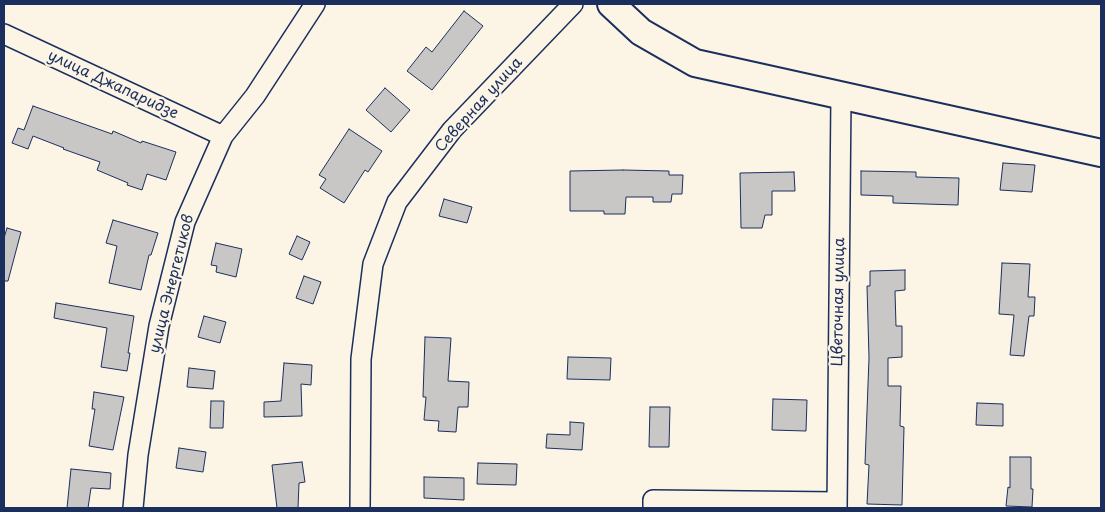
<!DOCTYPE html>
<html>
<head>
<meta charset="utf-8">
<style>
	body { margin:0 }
	#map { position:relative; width:1105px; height:512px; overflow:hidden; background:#fcf5e5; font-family:"Playpen Sans",sans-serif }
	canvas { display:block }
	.frame { position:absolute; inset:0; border:5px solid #1b2f5e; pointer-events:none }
</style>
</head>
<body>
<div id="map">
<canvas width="1105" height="512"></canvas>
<div class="frame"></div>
</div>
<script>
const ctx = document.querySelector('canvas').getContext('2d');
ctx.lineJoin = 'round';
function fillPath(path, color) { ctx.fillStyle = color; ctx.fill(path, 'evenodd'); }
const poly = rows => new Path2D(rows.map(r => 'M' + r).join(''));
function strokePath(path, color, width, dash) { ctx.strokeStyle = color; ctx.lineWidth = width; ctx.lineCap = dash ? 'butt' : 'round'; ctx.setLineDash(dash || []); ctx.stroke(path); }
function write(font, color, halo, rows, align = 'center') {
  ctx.font = font + ' "Playpen Sans",sans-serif'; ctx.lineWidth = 4.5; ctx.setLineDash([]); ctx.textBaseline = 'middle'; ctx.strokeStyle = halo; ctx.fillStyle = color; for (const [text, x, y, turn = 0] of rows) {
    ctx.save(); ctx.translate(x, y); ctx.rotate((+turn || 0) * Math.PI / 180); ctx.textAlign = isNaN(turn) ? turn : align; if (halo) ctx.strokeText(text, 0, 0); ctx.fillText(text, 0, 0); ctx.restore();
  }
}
const building = poly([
	[464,11,483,26,432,90,407,71,426,47,432,52,464,11],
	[385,88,410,110,391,132,366,110,385,88],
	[33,106,112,134,113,131,141,143,142,141,176,152,166,180,147,174,142,190,127,185,128,183,97,170,100,162,63,149,64,148,33,136,28,149,12,143,18,128,24,130,33,106],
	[349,129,382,151,368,172,365,170,344,203,320,188,326,179,319,175,349,129],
	[1003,163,1035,165,1032,192,1000,190,1003,163],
	[623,170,669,171,669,175,683,175,682,194,672,194,671,202,653,202,653,197,626,197,625,214,604,214,604,211,570,211,570,171,623,170],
	[861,171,916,172,916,177,959,178,958,205,893,203,893,196,861,195,861,171],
	[794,172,795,191,772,191,772,215,765,215,762,228,741,228,740,173,794,172],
	[444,199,472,207,467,223,439,216,444,199],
	[113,220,158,233,151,255,149,255,141,290,109,283,117,246,106,243,113,220],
	[7,228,21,232,8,281,4,281,4,238,7,228],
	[297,236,310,242,302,260,289,254,297,236],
	[216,243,242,249,236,277,216,272,217,266,211,265,216,243],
	[1002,263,1030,264,1028,297,1035,297,1034,316,1029,316,1024,356,1010,355,1014,315,999,314,1002,263],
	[905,270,905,290,895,291,896,326,902,326,902,357,888,358,888,386,901,386,900,426,904,427,902,505,867,504,869,465,865,464,869,358,867,286,870,286,870,271,905,270],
	[304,276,321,282,313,304,296,298,304,276],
	[56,303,134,316,128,353,130,353,127,371,101,367,107,328,54,318,56,303],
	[204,316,226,322,220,343,198,337,204,316],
	[425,337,451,338,448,381,469,382,468,407,458,407,456,432,438,431,439,421,424,420,426,397,423,397,425,337],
	[568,357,611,358,610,380,567,379,568,357],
	[284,363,312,365,311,385,301,384,302,416,264,417,264,402,281,401,284,363],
	[189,368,215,371,213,389,187,387,189,368],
	[94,392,124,397,113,450,89,446,95,409,92,409,94,392],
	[773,399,807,400,806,431,772,430,773,399],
	[211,401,224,401,223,428,210,428,211,401],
	[977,403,1003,404,1003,426,976,425,977,403],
	[650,407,670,407,669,447,649,447,650,407],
	[570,422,584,423,582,450,546,448,547,434,570,435,570,422],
	[179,448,206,452,203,472,176,468,179,448],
	[1010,457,1031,457,1031,489,1033,489,1032,507,1006,506,1008,487,1010,488,1010,457],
	[302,462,305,482,299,483,298,508,277,508,272,465,302,462],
	[478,463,517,464,516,485,477,484,478,463],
	[71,469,111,473,110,489,91,488,88,508,67,508,71,469],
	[424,477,464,478,464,500,424,498,424,477]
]);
fillPath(building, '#c8c7c6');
strokePath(building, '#1b2f5e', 1);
const street = poly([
	[4,34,223,136],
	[133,508,138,455,159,326,185,222,223,136,255,96,315,4],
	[360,508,361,359,373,264,397,202,452,130,573,4],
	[653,508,653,500,837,502],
	[837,508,841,97]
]);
const secondary = poly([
	[611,4,641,32,695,63,1101,153]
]);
strokePath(street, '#1b2f5e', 22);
strokePath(secondary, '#1b2f5e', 30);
strokePath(street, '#fcf5e5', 19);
strokePath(secondary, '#fcf5e5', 26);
write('15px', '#1b2f5e', '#fcf5e5', [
	["улица Джапаридзе",113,85,25],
	["Северная улица",479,105,-48],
	["улица Энергетиков",172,284,-76],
	["Цветочная улица",839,302,-89]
]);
</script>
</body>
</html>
